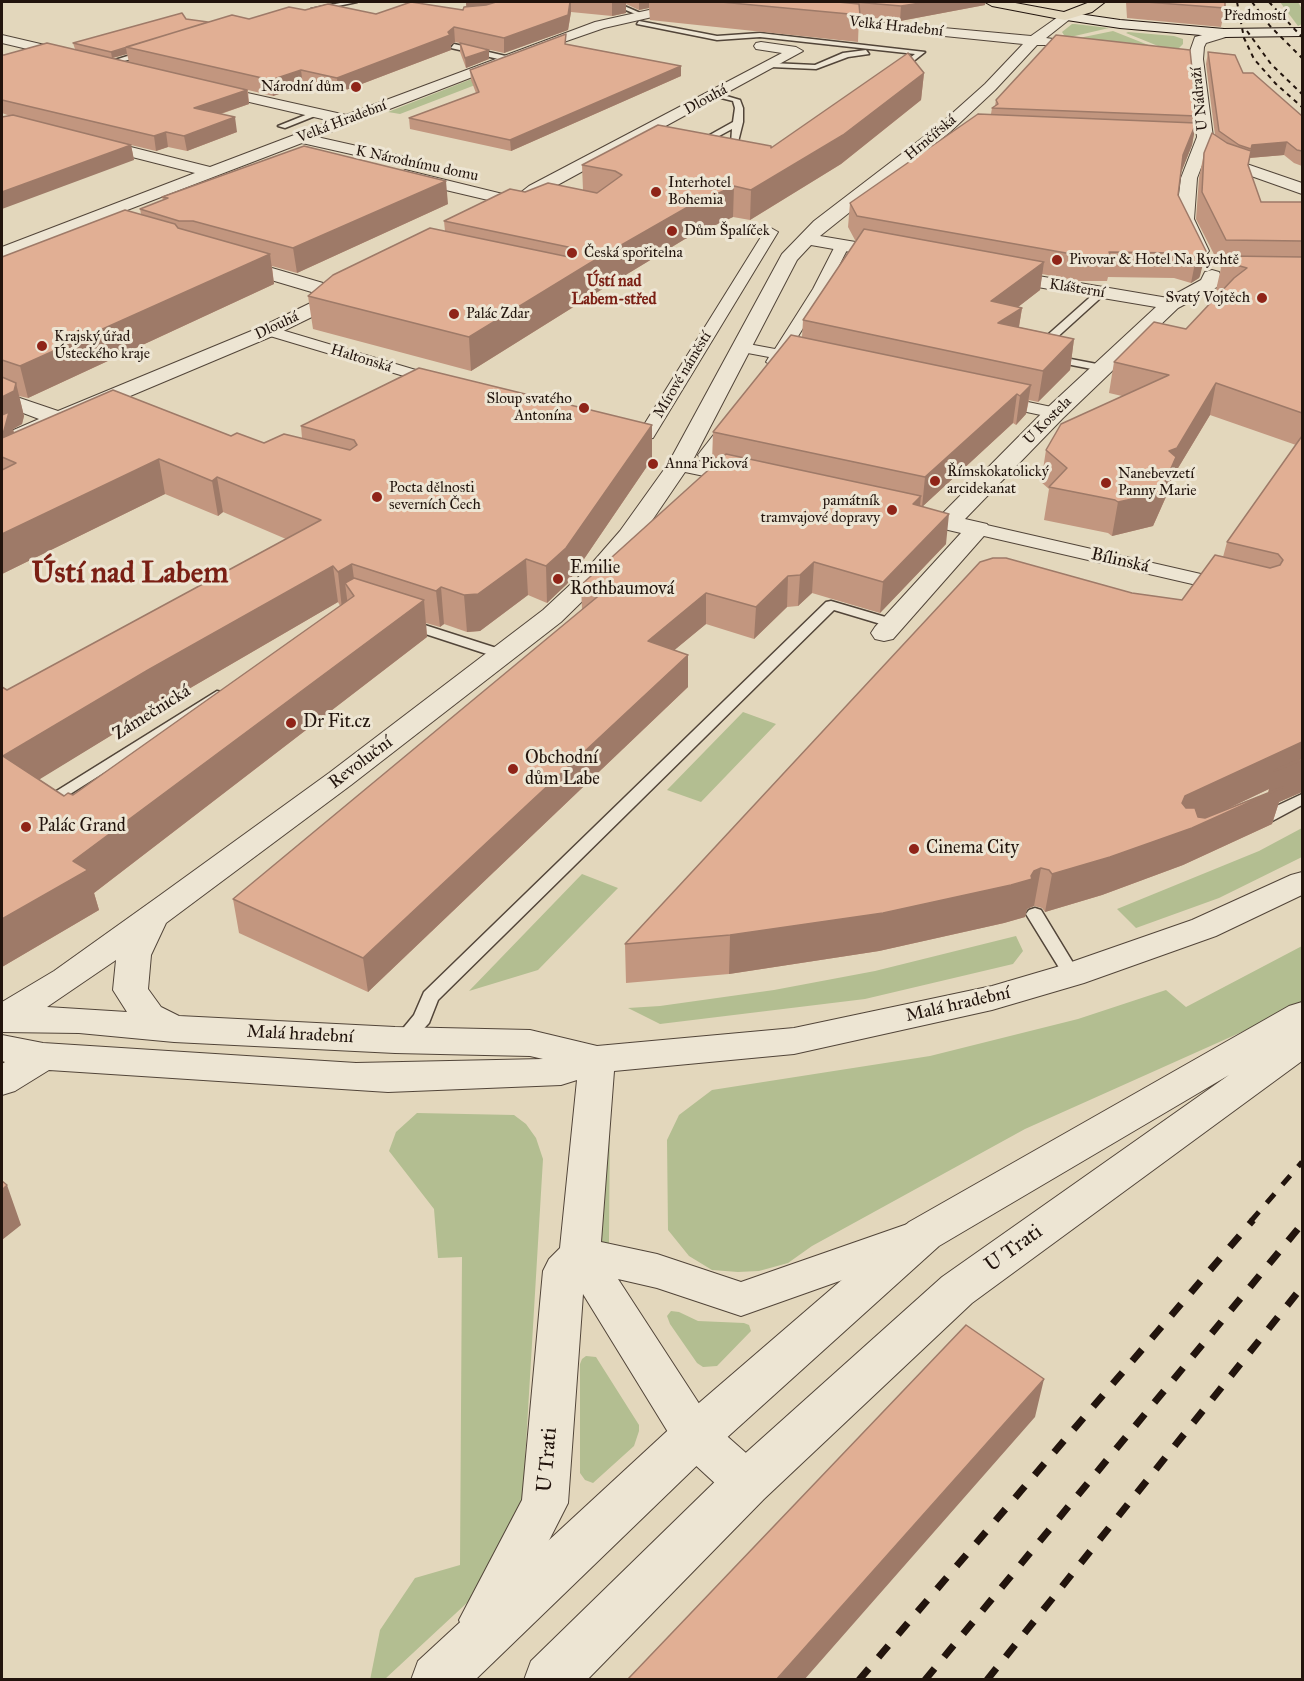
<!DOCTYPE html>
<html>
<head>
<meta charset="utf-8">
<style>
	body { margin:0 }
	#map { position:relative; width:1304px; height:1681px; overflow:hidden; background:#e3d7bc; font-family:"IM FELL Great Primer",serif }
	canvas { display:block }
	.frame { position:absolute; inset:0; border:3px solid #22140d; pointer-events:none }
</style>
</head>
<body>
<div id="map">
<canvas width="1304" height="1681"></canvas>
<div class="frame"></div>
</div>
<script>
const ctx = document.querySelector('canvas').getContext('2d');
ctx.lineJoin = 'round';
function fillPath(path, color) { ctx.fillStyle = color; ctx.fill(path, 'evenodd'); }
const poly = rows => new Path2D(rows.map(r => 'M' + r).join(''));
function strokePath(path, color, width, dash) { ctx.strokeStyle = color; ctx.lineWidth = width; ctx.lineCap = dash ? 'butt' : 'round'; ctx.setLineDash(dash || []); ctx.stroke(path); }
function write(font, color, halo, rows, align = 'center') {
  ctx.font = font + ' "IM FELL Great Primer",serif'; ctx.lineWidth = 6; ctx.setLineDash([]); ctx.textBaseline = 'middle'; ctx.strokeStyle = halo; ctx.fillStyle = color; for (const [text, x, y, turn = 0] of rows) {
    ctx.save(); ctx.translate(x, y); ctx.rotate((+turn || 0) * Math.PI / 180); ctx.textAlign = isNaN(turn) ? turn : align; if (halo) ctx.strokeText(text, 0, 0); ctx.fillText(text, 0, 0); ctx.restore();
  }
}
fillPath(poly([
	[1280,2,1298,2,1302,9,1302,24,1298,26],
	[1072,24,1075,24,1109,28,1066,38,1062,32],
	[1113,31,1161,50,1074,39],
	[1128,32,1174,36,1183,39,1183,44,1178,49,1168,50,1126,33],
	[484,74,496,77,400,114,388,112],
	[743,712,776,724,701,802,667,790],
	[1302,828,1302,857,1219,898,1136,928,1117,909,1259,851],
	[582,874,618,888,538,970,469,991],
	[1016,936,1023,951,1013,964,865,999,660,1024,628,1008,660,1006,774,990,875,971],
	[1302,946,1302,1005,1025,1129,812,1246,788,1263,759,1271,738,1272,712,1270,689,1256,668,1230,667,1140,679,1115,712,1090,930,1056,1078,1019,1166,990,1186,1007],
	[417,1113,514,1115,526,1124,536,1138,543,1159,522,1511,469,1601,385,1679,370,1680,380,1630,415,1578,460,1565,462,1257,438,1258,434,1209,389,1151,396,1132],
	[610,1120,609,1236,609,1243,604,1247,594,1239],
	[671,1311,679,1312,698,1321,744,1323,749,1325,751,1331,717,1366,703,1367,697,1363,670,1324,667,1316],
	[586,1356,596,1357,639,1425,639,1431,634,1446,593,1483,585,1480,580,1473,580,1364,582,1359]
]), '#b3be91');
const service = poly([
	[345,2,357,2,314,11,311,9,345,2],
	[607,2,615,2,645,15,640,16,607,2],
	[639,21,717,36,760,33,925,52,896,75,892,73,893,71,915,54,760,37,717,40,637,24,639,21],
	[454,44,510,57,511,59,507,61,451,48,454,44],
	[150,49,153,53,106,66,102,64,150,49],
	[866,50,869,54,848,57,816,69,771,67,767,65,771,63,815,65,843,53,866,50],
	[713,92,740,100,743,108,743,122,738,142,743,147,752,151,752,155,737,151,731,144,732,129,697,148,690,146,733,122,735,108,733,101,713,96,713,92],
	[313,112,320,114,285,128,278,126,313,112],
	[1097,291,1106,293,1042,351,1034,351,1034,347,1097,291],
	[1050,355,1102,365,1107,368,1102,371,1046,360,1046,356,1050,355],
	[831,601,899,621,901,624,894,628,834,610,438,1000,429,1023,416,1037,409,1039,402,1037,400,1032,414,1015,424,992,826,602,831,601],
	[406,619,509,652,511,655,509,658,499,658,401,626,399,623,406,619],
	[217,691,222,692,224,695,222,698,56,803,44,803,42,800,217,691],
	[1302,794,1302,805,1263,826,1251,826,1249,822,1251,818,1302,794],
	[1035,908,1041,910,1078,971,1081,975,1078,979,1072,981,1066,979,1026,914,1029,910,1035,908]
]);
const pedestrian = poly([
	[771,228,778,232,653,438,647,439,619,433,617,429,619,425,625,424,642,428,764,232,771,228],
	[841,244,848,248,827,289,789,351,815,356,817,359,815,362,809,364,784,359,780,365,774,367,766,362,769,357,737,351,735,348,743,343,775,349,813,289,834,248,841,244],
	[275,328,446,379,448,382,440,387,434,385,270,336,267,333,270,330,275,328],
	[995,395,1061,409,1063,413,1055,418,989,404,987,400,989,396,995,395],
	[732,418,738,419,740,423,738,427,713,459,701,459,698,455,701,451,726,419,732,418],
	[978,523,1227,580,1234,582,1237,586,1234,590,1227,592,971,533,969,529,971,525,978,523]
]);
const minor = poly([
	[685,2,706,2,705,5,604,28,558,44,317,137,437,164,439,167,437,170,431,172,302,143,2,258,2,247,195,173,85,145,83,142,85,139,91,137,210,167,331,121,202,91,200,88,202,85,207,84,346,115,595,22,685,2],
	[1065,12,1070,13,1072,16,1070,19,1046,38,1053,39,1055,42,1053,45,1037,45,995,90,950,132,820,236,903,250,905,254,903,258,896,260,811,245,797,260,693,460,760,474,764,479,760,484,752,486,685,472,638,541,604,580,561,622,351,785,166,923,151,955,148,989,161,1007,179,1016,395,1027,530,1030,597,1046,794,1028,992,986,1060,966,1192,920,1291,875,1302,872,1302,895,1216,936,1084,983,992,1010,794,1054,614,1071,601,1242,657,1254,741,1282,916,1221,930,1225,936,1237,930,1249,741,1316,657,1288,618,1279,711,1422,763,1468,770,1483,763,1498,747,1504,731,1498,679,1450,583,1294,568,1503,500,1637,483,1644,466,1637,459,1620,522,1500,543,1271,549,1259,560,1248,577,1080,561,1085,388,1092,49,1070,15,1091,2,1095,2,1064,5,1062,2,1061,2,1035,43,1043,356,1063,543,1059,530,1056,395,1053,174,1042,79,1033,2,1032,2,1002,54,971,159,896,329,773,543,610,586,570,620,531,668,464,782,254,814,221,938,126,985,84,1023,44,817,23,810,19,812,16,1031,36,1065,12],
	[116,960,113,990,127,1012,47,1007,116,960],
	[1224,29,1229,30,1231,33,1229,36,1206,43,1204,47,1203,59,1214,145,1235,160,1302,183,1302,194,1223,166,1206,155,1197,178,1194,219,1209,251,1206,255,1200,257,1194,255,1191,251,1176,219,1181,178,1197,137,1189,62,1148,57,1141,53,1148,49,1189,54,1195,37,1224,29],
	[2,35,79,53,81,56,74,60,2,43,2,35],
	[761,42,796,47,803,51,541,194,518,211,506,211,503,207,505,204,399,179,397,175,405,170,515,197,529,186,782,53,756,49,754,46,756,43,761,42],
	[231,256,340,288,348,286,355,288,358,292,355,296,275,335,2,450,2,435,39,419,2,405,2,392,58,411,261,327,325,296,224,266,222,262,224,258,231,256],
	[997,269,1168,298,1201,280,1205,272,1212,270,1219,272,1221,276,1217,287,1178,308,1063,418,965,519,987,524,990,529,893,639,884,641,875,639,871,633,875,627,961,533,897,518,894,513,897,508,906,506,942,514,1047,408,1156,307,990,279,988,275,990,271,997,269]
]);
const tertiary = poly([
	[1302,1002,1302,1061,972,1303,764,1499,587,1680,524,1680,531,1661,730,1467,942,1277,1229,1075,939,1246,712,1451,475,1680,411,1680,418,1661,678,1421,909,1222,1289,1006,1302,1002]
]);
const secondary = poly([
	[1065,12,1120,20,1224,29,1302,28,1302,36,1224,37,1120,28,1060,19,1058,16,1060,13,1065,12]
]);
const primary = poly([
	[985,2,1010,2,1064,12,1090,2,1105,2,1092,12,1065,20,992,6,985,2]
]);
strokePath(service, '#524539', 3);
strokePath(pedestrian, '#524539', 2);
strokePath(minor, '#524539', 2);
strokePath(tertiary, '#524539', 2);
strokePath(secondary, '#22140d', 2);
strokePath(primary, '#22140d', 2);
fillPath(service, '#ede5d3');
fillPath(pedestrian, '#ede5d3');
fillPath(minor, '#ede5d3');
fillPath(tertiary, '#ede5d3');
fillPath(secondary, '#ede5d3');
fillPath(primary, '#e3d7bc');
strokePath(poly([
	[1237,2,1244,38,1254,59,1276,84,1302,107],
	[1252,2,1270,26,1302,58],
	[1269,2,1302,37],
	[1247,31,1271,64,1302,94]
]), '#22140d', 2, [4.5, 4.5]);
strokePath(poly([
	[1251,1221,1302,1162]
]), '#22140d', 5, [12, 12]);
strokePath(poly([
	[859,1680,1253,1220],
	[925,1680,1302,1224],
	[987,1680,1302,1287]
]), '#22140d', 7, [15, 15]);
fillPath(poly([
	[466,2,985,2,985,5,900,21,859,16,858,42,650,20,649,8,639,10,626,4,626,13,612,16,571,12,568,30,504,53,455,42,451,45,451,50,338,93,303,86,273,96,248,90,249,104,221,114,237,132,187,151,168,147,156,151,131,145,134,160,10,116,2,113,2,55,75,49,73,43,186,19,208,22,249,19,305,10,376,14,463,10,466,6],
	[127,54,129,62,113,58],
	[1126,2,1225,2,1225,8,1221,27,1127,18],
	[460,43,489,59,466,68,460,52],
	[566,44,681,66,681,76,511,151,410,129,409,118,476,93,471,80,470,70],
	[1208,52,1243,73,1302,116,1302,166,1294,163,1284,155,1249,158,1248,165,1261,202,1302,202,1302,792,1279,802,1272,824,1183,865,1102,895,1045,912,1042,908,1034,906,1027,909,1025,917,1004,923,879,951,729,974,626,983,625,944,1132,593,1182,600,1223,557,1227,542,1296,445,1210,415,1172,478,1169,490,1153,526,1112,536,1108,533,1044,520,1049,489,1041,482,1046,450,1122,396,1109,393,1114,362,1186,329,1221,291,1216,290,1221,268,1196,219,1199,178,1204,153,1215,135,1206,64],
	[1269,789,1268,793,1227,809],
	[924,73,921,100,841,164,750,220,733,217,685,239,591,296,471,371,313,329,308,296,445,231,444,221,525,192,583,190,582,165,771,148],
	[996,100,1197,116,1192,145,1181,172,1178,195,1206,251,1199,278,1191,283,1174,278,1108,277,1107,281,1079,281,1042,274,1040,290,1018,307,1022,308,1019,327,1074,339,1070,370,1038,402,1029,400,1026,414,1016,425,1013,423,923,506,946,544,880,613,812,593,798,606,787,607,754,639,706,624,674,650,688,655,688,687,368,992,239,933,233,899,582,610,581,585,717,463,712,462,713,432,802,337,803,320,857,241,855,240,848,227,850,203,991,114,992,108,995,106],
	[162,197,448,204,297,273,272,266,274,284,28,398,19,396,24,416,22,424,13,429,14,433,231,436,264,443,302,438,301,426,652,459,567,584,547,603,528,595,480,631,467,632,444,624,440,627,426,623,427,637,94,893,99,910,2,967,2,687,7,690,286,539,223,512,218,516,165,494,2,574,2,257,141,214,140,209,163,200],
	[338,602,340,606,73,795,64,796,39,779,156,708]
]), '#c2967f');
fillPath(poly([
	[466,2,517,2,467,12],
	[571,2,571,12,568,30,504,53,504,38],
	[612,2,626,2,626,13,612,16],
	[639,2,649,2,649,8,639,10],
	[927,2,985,2,985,5,900,21,901,6],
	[454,27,455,42,451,45,451,50,338,93,337,78,448,32],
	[126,48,127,54,112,58,111,52],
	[489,50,489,59,466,68,465,58],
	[681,66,681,76,511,151,510,140],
	[301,70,303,86,273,96,271,80],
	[924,73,921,100,841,164,750,220,751,190],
	[247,90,249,104,196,122,194,108],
	[235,117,237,132,187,151,184,136],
	[1196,123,1192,145,1179,178,1183,155],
	[166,132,168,147,156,151,154,136],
	[1287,142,1284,155,1249,158,1252,145],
	[131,145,134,160,2,209,2,192],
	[446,181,448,204,297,273,293,248],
	[734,186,733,217,685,239,591,296,471,371,469,337,590,263,686,208],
	[1206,251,1200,276,1199,278,1191,283,1196,258],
	[270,254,274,284,28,398,20,366],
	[1044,262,1040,290,987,331,991,301],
	[1022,308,1017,338,998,323],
	[1074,339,1070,370,1038,402,1043,371],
	[16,383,24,416,22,424,13,429,17,446,13,462,2,434,2,397],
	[1216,383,1210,415,1172,478,1169,490,1153,526,1112,536,1118,502,1169,451],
	[1031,385,1026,414,1016,425,1020,396],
	[1017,394,1013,423,922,507,925,477],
	[652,425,652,459,567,584,547,603,546,566],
	[159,459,165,494,2,574,2,534],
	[217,477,223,512,218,516,212,481],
	[921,496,918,526,913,504],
	[949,514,946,544,880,613,883,582],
	[526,559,528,595,480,631,467,632,464,595],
	[814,562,812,593,798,606,800,575],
	[352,564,357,601,345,583,348,606,342,609,338,572],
	[333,566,338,602,156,708,14,795,3,756,148,670],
	[788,576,787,607,754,639,756,607],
	[441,587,444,624,440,627,436,591],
	[706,593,706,624,648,672,648,641],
	[424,600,427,637,94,893,99,910,2,967,2,919,73,861],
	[688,655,688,687,368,992,363,958],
	[1302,742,1302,792,1279,802,1272,824,1183,865,1102,895,1045,912,1052,874,1182,803,1185,796],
	[1269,789,1268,794,1176,833],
	[1041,868,1034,906,1027,909,1025,917,1004,923,879,951,729,974,730,935,1031,876,1034,871],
	[7,1185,21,1225,2,1240,2,1190],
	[1044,1379,1035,1417,804,1680,776,1680]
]), '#9e7a68');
const building = poly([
	[411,2,463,10,464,7,486,5,496,2,570,2,568,15,504,38,454,27,448,32,450,35,337,78,301,70,271,80,126,47,232,15,249,19,289,7,305,10,328,4,376,14,411,2],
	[721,2,838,2,859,4,860,15,721,2],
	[855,2,927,2,901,6,855,2],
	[1146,2,1225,2,1225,8,1146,2],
	[182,13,186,19,208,22,111,52,73,43,182,13],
	[566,34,565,44,681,66,510,140,409,118,479,92,470,70,566,34],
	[1056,35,1190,50,1197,116,992,108,998,104,996,100,1056,35],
	[47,43,247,90,194,108,235,117,184,136,166,132,154,136,2,100,2,55,4,55,47,43],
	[460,43,489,50,465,58,460,43],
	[1208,52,1235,55,1243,73,1253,73,1302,116,1302,151,1297,150,1287,142,1252,145,1251,149,1239,145,1219,131,1208,52],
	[908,53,924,73,843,135,751,190,734,186,686,208,590,263,469,337,308,296,333,275,430,228,569,257,575,251,568,247,444,221,510,189,525,192,548,183,597,193,622,175,615,171,582,165,658,125,771,146,771,148,908,53],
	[978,114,1196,123,1183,155,1178,195,1206,251,1204,254,1196,258,1178,253,1109,252,1111,257,1083,256,857,216,850,203,978,114],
	[13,115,131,145,2,192,2,117,13,115],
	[1212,133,1227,143,1251,151,1248,165,1261,202,1302,202,1302,241,1226,240,1202,192,1204,153,1212,133],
	[304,146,446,181,293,248,193,221,179,221,140,209,168,198,162,197,304,146],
	[125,210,175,224,178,228,270,254,20,366,2,360,2,257,125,210],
	[864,229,1044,262,991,301,1022,308,998,323,1074,339,1043,371,803,320,864,229],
	[1227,256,1302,257,1302,413,1216,383,1177,448,1169,451,1176,457,1160,493,1118,502,1115,500,1049,487,1067,468,1046,450,1061,424,1169,375,1114,362,1154,322,1186,329,1234,278,1247,268,1222,261,1227,256],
	[791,335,1031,385,1020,396,1017,394,925,477,713,432,791,335],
	[419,368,652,425,566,548,546,566,526,559,478,594,464,595,441,587,436,591,352,564,338,572,333,566,148,670,3,756,64,796,68,793,73,795,354,596,345,583,354,578,424,600,73,861,88,870,2,919,2,687,7,690,321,520,217,477,212,481,159,459,2,534,2,470,16,463,2,457,2,415,9,412,2,438,113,390,231,436,237,433,264,443,284,434,350,450,357,445,354,440,301,426,419,368],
	[2,377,16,383,14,391,2,397,2,377],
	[1302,436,1302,742,1185,796,1182,803,1186,808,1195,808,1198,817,1205,818,1283,787,1192,828,1110,857,1052,874,1049,870,1041,868,1034,871,1031,876,1032,879,1011,885,883,913,730,935,625,944,980,562,993,558,1006,558,1132,593,1182,600,1215,555,1270,568,1280,565,1283,560,1278,554,1227,542,1302,436],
	[726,454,921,496,913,504,949,514,883,582,814,562,800,575,788,576,756,607,706,593,648,641,688,655,363,958,233,899,602,593,581,585,726,454],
	[1302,758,1302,760,1274,771,1302,758],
	[2,1181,7,1185,2,1190,2,1181],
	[966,1325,1044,1379,776,1680,627,1680,966,1325]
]);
fillPath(building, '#e1af94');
strokePath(building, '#9e7a68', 1.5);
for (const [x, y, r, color] of [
	[356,87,6,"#8f2418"],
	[656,192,6,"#8f2418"],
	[672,231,6,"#8f2418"],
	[572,253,6,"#8f2418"],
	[1057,260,6,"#8f2418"],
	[1262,298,6,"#8f2418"],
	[454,314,6,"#8f2418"],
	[42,346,6,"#8f2418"],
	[584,408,6,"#8f2418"],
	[653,464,6,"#8f2418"],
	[935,481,6,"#8f2418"],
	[1106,483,6,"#8f2418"],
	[377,497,6,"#8f2418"],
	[892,510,6,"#8f2418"],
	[558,579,6,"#8f2418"],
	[291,723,6,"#8f2418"],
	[513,769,6,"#8f2418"],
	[26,827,6,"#8f2418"],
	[914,849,6,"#8f2418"]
]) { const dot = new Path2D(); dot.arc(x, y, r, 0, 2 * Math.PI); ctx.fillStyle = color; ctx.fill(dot); strokePath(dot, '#ede5d3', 2); }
write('15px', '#22140d', '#ede5d3', [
	["Předmostí",1255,16],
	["Velká Hradební",896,27,6],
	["U Nádraží",1200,99,-96],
	["Dlouhá",706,100,-29],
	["Velká Hradební",342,122,-21],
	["Hrnčířská",931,138,-40],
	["K Národnímu domu",417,164,12],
	["Klášterní",1077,289,9],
	["Dlouhá",277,326,-25],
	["Haltonská",361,359,17],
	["Mírové náměstí",683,375,-59],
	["U Kostela",1048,421,-45]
]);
write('15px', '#22140d', '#ede5d3', [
	["Národní dům",344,87,"right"],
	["Interhotel",668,183],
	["Bohemia",668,200],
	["Dům Špalíček",684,231],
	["Česká spořitelna",584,253],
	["Pivovar & Hotel Na Rychtě",1069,260],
	["Svatý Vojtěch",1250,298,"right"],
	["Palác Zdar",466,314],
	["Krajský úřad",54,337],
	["Ústeckého kraje",54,354],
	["Sloup svatého",572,399,"right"],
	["Antonína",572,416,"right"],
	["Anna Picková",665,464],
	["Římskokatolický",947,472],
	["arcidekanat",947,489],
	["Nanebevzetí",1118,474],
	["Panny Marie",1118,491],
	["Pocta dělnosti",389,488],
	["severních Čech",389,505],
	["památník",880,501,"right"],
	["tramvajové dopravy",880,518,"right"]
], 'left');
write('bold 16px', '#7a1f14', '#ede5d3', [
	["Ústí nad",614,282],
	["Labem-střed",614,300]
]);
write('18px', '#22140d', '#ede5d3', [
	["Bílinská",1120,561,13],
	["Zámečnická",152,713,-32],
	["Revoluční",361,763,-37],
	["Malá hradební",958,1005,-13],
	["Malá hradební",300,1035,3]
]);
write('18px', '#22140d', '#ede5d3', [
	["Emilie",570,569],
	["Rothbaumová",570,590],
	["Dr Fit.cz",303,723],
	["Obchodní",525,759],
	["dům Labe",525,780],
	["Palác Grand",38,827],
	["Cinema City",926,849]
], 'left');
write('21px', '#22140d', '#ede5d3', [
	["U Trati",1014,1249,-36],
	["U Trati",548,1460,-85]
]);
write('bold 30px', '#7a1f14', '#ede5d3', [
	["Ústí nad Labem",130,575]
]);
</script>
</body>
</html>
